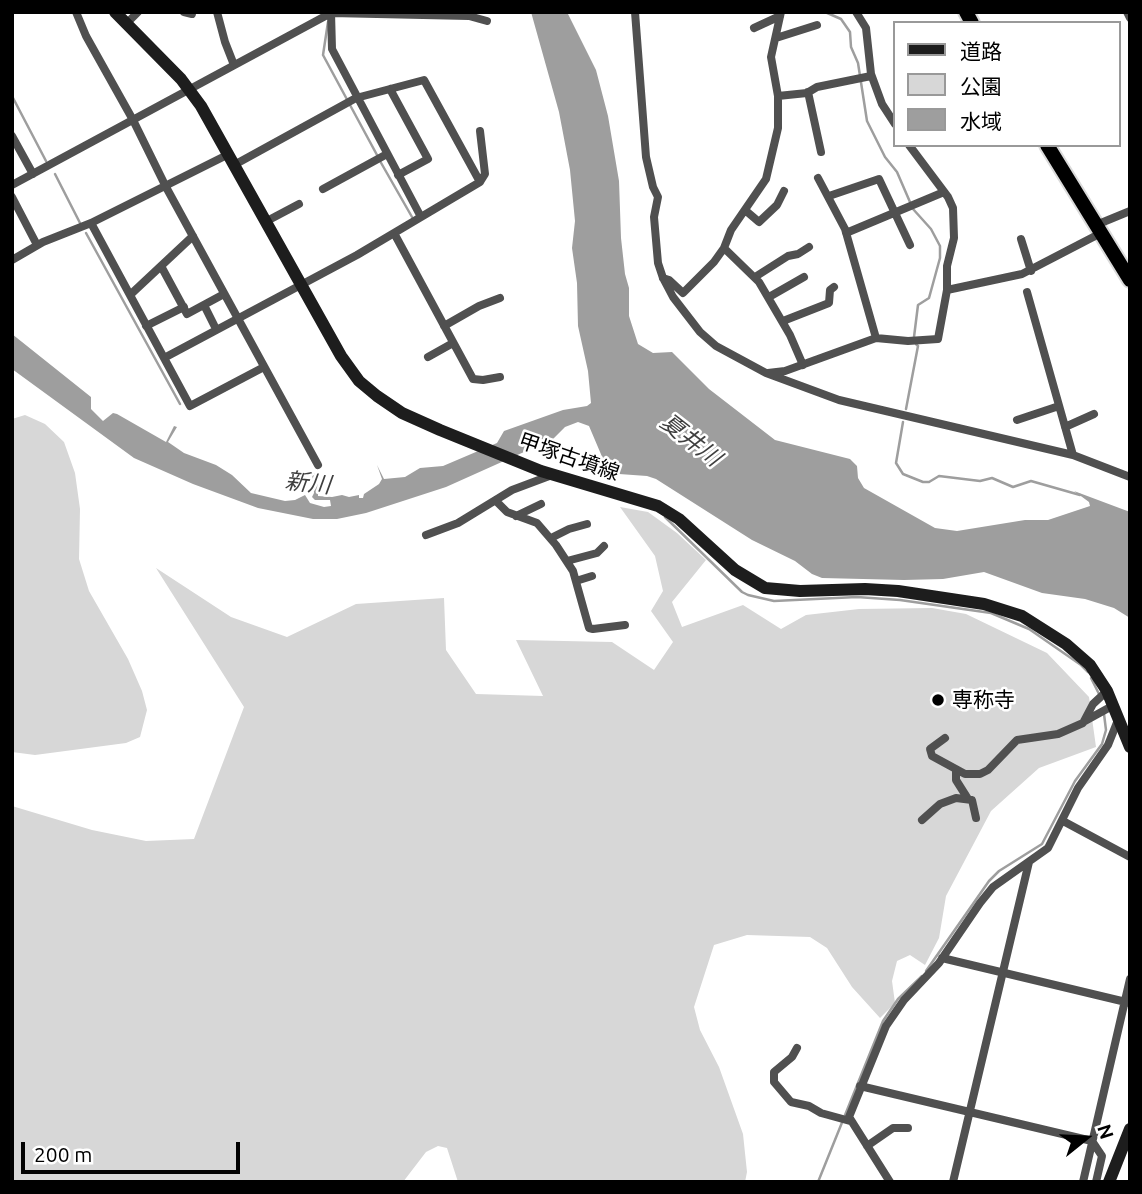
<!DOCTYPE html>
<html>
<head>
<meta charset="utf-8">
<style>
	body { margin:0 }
	#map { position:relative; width:1142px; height:1194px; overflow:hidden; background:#fff; font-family:Ubuntu,"Noto Sans JP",sans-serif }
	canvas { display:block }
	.frame { position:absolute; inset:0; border:14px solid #000; pointer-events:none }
	.legend { position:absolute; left:893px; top:21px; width:228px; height:126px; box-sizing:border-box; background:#fff; border:2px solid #999; margin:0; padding:9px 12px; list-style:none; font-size:21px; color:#000 }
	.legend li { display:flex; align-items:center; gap:14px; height:35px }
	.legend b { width:35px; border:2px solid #999 }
	.north { position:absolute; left:1051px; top:1103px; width:70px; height:70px; -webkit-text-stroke:5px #fff; paint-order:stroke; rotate:72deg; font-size:19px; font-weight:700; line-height:28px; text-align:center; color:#000 }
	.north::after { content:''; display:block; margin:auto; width:24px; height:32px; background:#000; clip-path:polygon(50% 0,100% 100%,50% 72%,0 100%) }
	.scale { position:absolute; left:21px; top:1142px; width:219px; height:32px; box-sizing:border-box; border:4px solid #000; border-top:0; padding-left:9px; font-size:21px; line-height:24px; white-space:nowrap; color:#000; -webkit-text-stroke:5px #fff; paint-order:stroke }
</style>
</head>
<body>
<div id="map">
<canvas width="1142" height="1194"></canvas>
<div class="frame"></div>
<ul class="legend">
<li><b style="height:9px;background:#1d1d1d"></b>道路</li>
<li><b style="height:19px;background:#d7d7d7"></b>公園</li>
<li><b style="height:19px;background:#9e9e9e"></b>水域</li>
</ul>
<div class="north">N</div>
<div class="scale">200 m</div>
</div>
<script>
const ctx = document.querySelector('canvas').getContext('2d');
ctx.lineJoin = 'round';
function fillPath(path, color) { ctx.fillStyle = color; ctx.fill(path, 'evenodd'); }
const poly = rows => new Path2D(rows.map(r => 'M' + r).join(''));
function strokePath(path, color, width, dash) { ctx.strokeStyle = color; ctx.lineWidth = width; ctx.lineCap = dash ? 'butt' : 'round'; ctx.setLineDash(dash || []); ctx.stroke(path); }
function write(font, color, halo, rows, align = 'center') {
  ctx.font = font + ' Ubuntu,"Noto Sans JP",sans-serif'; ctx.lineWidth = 5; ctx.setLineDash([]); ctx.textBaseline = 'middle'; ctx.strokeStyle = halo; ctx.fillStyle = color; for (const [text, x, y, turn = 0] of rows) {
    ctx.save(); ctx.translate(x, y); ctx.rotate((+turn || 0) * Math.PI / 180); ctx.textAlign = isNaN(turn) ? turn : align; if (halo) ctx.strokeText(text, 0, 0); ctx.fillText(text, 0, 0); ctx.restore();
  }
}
fillPath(poly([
	[25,415,45,424,64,442,75,473,80,509,79,559,89,591,128,659,142,691,147,710,140,737,126,743,35,755,12,752,12,419],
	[620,507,648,512,677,533,706,560,672,602,682,627,743,605,781,629,806,615,859,609,932,608,966,614,1047,653,1089,697,1096,747,1039,768,991,811,946,896,939,938,925,965,910,955,897,961,892,981,895,1003,880,1018,852,987,827,948,810,937,747,935,714,945,694,1007,700,1030,719,1067,743,1134,747,1172,745,1182,458,1182,447,1148,438,1146,426,1152,403,1182,12,1182,12,806,92,830,146,841,194,839,244,707,156,568,231,617,287,637,356,604,444,598,446,650,476,694,543,696,516,640,612,642,654,670,673,642,651,611,663,591,655,556]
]), '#d7d7d7');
fillPath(poly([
	[531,12,567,12,596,70,608,116,619,181,621,238,625,274,629,288,629,316,638,344,653,353,672,352,709,389,775,440,850,459,857,466,858,478,864,488,935,528,957,531,1025,520,1048,520,1090,506,1089,502,1074,491,1130,512,1130,618,1114,608,1085,599,1042,593,984,572,943,579,904,580,822,578,812,574,795,561,752,540,656,479,647,476,619,474,611,468,603,459,589,426,578,422,565,427,553,439,446,487,366,513,337,519,313,519,258,508,193,484,134,458,12,369,12,334,91,397,91,409,103,421,113,413,117,414,166,442,174,426,177,427,168,442,184,453,216,465,232,475,251,493,285,501,295,500,305,495,310,503,324,507,331,506,330,500,315,500,312,497,314,493,312,473,317,473,318,496,332,497,342,495,349,497,359,495,359,498,363,498,364,494,379,484,382,479,377,465,384,479,405,477,420,468,443,466,497,443,504,431,563,410,587,406,591,403,588,371,578,326,577,283,572,248,575,221,570,170,559,112]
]), '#9e9e9e');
strokePath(poly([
	[825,12,841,19,850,32,851,47,858,63,867,121,885,157,897,172,913,209,931,229,940,246,940,258,929,298,918,305,914,337],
	[328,22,323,55,377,155],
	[12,96,46,161],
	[380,161,412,217],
	[55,174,80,223],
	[86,233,180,404],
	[906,409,918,346,916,344],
	[903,422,896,463,903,474,923,482,929,482,939,476,980,481,992,478,1013,487,1031,481,1080,495],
	[665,517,742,592,748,595,774,601,857,597,900,600,991,613,1029,629,1081,665,1088,672],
	[1091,678,1099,694],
	[926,971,989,881,999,871,1042,844,1075,781,1102,744,1106,730,1104,714],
	[818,1182,883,1021,898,999,922,976]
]), '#9e9e9e', 2.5);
const trunk = poly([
	[966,12,972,23],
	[1047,145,1130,280]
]);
strokePath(trunk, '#dbdbdb', 18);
strokePath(poly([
	[76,12,86,36,133,120,166,187,318,465],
	[184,12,192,14],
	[217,12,225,42,234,65],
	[331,12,332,49,421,217],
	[635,12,646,157,653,187,658,197,654,217,658,263,663,278,673,297,700,332,716,346,766,373,839,400,1073,455,1130,477],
	[856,12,866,28,871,74,882,104,895,124],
	[1127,12,1130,18],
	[126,24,138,12],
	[754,28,780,16],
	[776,38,817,25],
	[390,89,428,159,398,175],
	[808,92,821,152],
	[778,96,807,93,817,87,871,76],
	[12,136,33,174],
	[909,145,948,197,953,208,954,238,947,266,947,290],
	[818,178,845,229,876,338],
	[480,182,485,174,480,131],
	[12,185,331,13,469,16,487,21],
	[323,189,387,154],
	[829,196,879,179,910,245],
	[12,197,37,245],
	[745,210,759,222,777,205,784,191],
	[265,222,299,204],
	[91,223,190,406,264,367],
	[1096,225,1130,211],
	[394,233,473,379,483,380,500,377],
	[846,233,944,192],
	[1021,239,1031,271],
	[724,248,759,282,790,335,803,365],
	[12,260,43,242,91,223,229,154],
	[161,266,187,314,224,294],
	[755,277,788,256,798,254,809,247],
	[663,278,669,280,683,293,714,262,724,248,731,230,766,179,778,128,778,96,771,57,781,12],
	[1027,292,1073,455],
	[130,295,193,236],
	[769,297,804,277],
	[204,305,216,329],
	[783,321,829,303,830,290,834,287],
	[146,326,184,307],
	[444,326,479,306,500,298],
	[428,357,453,343],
	[164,358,357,255,480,182,424,80,356,98,234,165],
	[768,373,785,371,876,338,908,341,938,339,947,290,1022,274,1101,233],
	[1017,420,1059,406],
	[1065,427,1094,414],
	[496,501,507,512,537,523,556,545,573,571,589,628,593,629,625,625],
	[516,516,541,504],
	[426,535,458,523,512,490,552,475],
	[551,538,569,529,587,524],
	[567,561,597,553,604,546],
	[576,581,592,576],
	[1085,721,1114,705],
	[945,738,930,749,932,756,965,774,980,774,988,770,1017,740,1058,734,1083,723,1093,704,1107,691],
	[956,770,956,780,968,799],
	[922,820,940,804,956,798,972,800,976,818],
	[1063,821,1130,857],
	[942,958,1130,1003],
	[797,1048,792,1057,774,1072,774,1082,791,1102,809,1106,821,1113,850,1121],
	[860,1086,1092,1141,1102,1156,1096,1182],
	[867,1146,893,1128,908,1128],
	[890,1182,849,1117,886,1026,904,1000,939,963,980,903,993,887,1048,848,1078,788,1108,745,1118,720],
	[953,1182,1029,862],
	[1083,1182,1130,979]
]), '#505050', 8);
strokePath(poly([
	[115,12,181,79,201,106,341,356,359,381,377,396,402,413,440,430,541,471,658,506,679,519,735,570,765,588,800,591,865,589,898,591,984,604,1022,616,1066,644,1090,665,1107,691,1130,747],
	[1109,1182,1130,1129]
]), '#1d1d1d', 12);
strokePath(trunk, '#000', 14);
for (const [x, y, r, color] of [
	[938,700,7,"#000"]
]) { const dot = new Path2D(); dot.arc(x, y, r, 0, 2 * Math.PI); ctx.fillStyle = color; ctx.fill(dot); strokePath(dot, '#fff', 2.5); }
write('21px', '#000', '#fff', [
	["甲塚古墳線",569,457,19]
]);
write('21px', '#000', '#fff', [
	["専称寺",952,700]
], 'left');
write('italic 23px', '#3f3f3f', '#fff', [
	["夏井川",691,440,38],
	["新川",308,483,6]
]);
</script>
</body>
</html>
